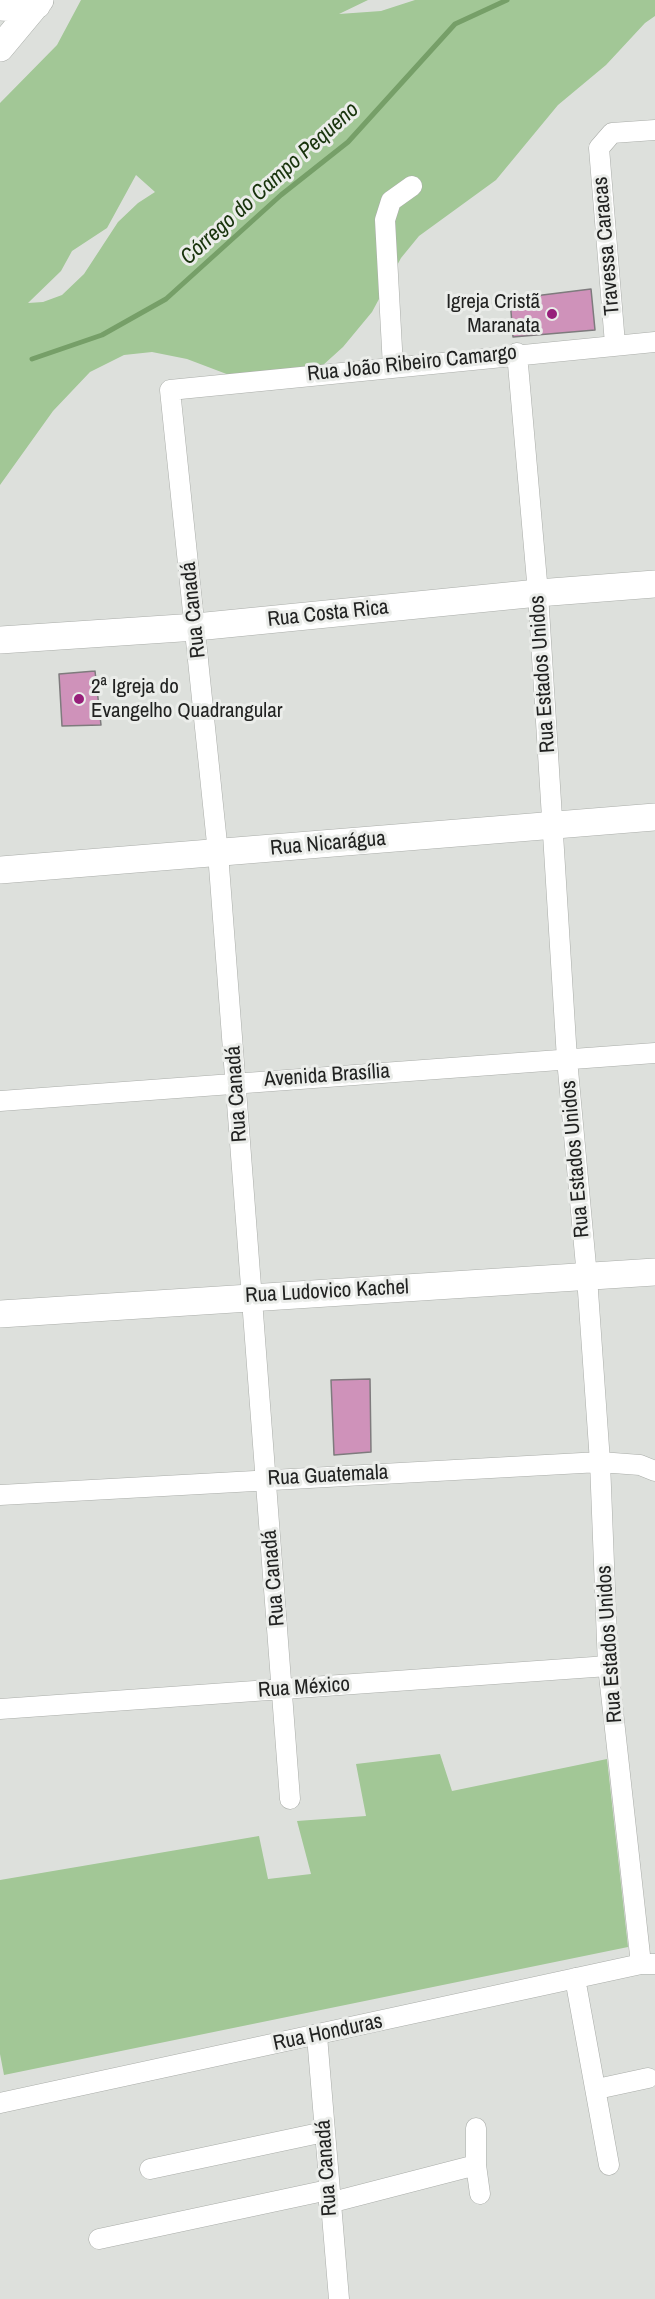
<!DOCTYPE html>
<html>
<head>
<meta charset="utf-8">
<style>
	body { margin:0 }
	canvas { display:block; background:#dde0dc }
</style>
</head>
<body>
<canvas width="655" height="2299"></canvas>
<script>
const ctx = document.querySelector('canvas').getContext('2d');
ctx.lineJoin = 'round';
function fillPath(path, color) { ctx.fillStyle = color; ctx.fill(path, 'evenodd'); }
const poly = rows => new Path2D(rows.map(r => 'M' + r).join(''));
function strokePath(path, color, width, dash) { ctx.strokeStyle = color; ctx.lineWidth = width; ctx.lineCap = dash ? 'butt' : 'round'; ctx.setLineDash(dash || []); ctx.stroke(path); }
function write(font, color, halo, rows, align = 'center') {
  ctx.font = font + ' "Archivo Narrow",sans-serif'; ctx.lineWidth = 6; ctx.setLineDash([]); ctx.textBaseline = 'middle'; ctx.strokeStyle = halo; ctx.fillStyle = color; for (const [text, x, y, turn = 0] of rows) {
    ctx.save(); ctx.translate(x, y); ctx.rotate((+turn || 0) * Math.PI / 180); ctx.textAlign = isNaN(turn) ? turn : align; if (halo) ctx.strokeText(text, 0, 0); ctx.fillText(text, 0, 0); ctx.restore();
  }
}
fillPath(poly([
	[81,0,368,0,339,14,381,11,415,0,655,0,655,16,645,23,606,65,558,105,496,180,419,236,401,258,372,312,343,347,322,366,245,381,187,359,152,352,124,355,90,372,53,411,0,485,0,103,57,45],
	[136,175,155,192,138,203,118,222,84,274,62,295,43,302,28,303,61,271,72,251,107,228],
	[440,1754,452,1791,607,1759,628,1947,4,2075,0,2054,0,1880,259,1836,268,1879,311,1874,297,1821,366,1816,356,1764]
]), '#a2c796');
strokePath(poly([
	[32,359,102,335,166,299,281,195,348,142,455,24,507,0]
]), '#769f68', 5);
const building = poly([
	[591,289,595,330,513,337,510,299,591,289],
	[95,671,101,725,62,726,59,674,95,671],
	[370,1379,371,1452,334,1455,331,1380,370,1379]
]);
fillPath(building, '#cf92ba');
strokePath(building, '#7e7b7d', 1.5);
const street = poly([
	[615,344,599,148,612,133,655,130],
	[517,353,538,593,567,1059,587,1277,600,1462,608,1666,641,1964],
	[393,367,385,220,391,201,412,186],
	[0,1101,655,1053],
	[0,1495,600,1462,640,1465,655,1471],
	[0,1709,608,1666],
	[290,1799,218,853,170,390,655,342],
	[575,1978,609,2165],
	[317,2036,339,2299],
	[597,2089,648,2078],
	[0,2103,641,1964,655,1964],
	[476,2128,476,2165,480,2194],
	[150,2169,324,2132],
	[329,2203,476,2165],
	[99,2239,328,2190]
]);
const secondary = poly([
	[0,7,17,8,37,5],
	[0,48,40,0],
	[0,640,196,627,538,593,655,584],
	[0,870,655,817],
	[0,1314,655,1272]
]);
strokePath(street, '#aaada9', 21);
strokePath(secondary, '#aaada9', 28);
strokePath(street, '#fff', 20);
strokePath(secondary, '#fff', 27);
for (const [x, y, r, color] of [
	[552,314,6,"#971f7a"],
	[79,699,6,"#971f7a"]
]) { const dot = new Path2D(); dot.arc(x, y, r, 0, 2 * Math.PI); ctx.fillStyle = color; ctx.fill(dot); strokePath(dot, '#ebedea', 2); }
write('21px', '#212221', '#ebedea', [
	["Travessa Caracas",607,246,-95],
	["Rua João Ribeiro Camargo",412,364,-6],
	["Rua Canadá",194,610,-96],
	["Rua Costa Rica",328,614,-6],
	["Rua Estados Unidos",543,674,-94],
	["Rua Nicarágua",328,844,-5],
	["Avenida Brasília",327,1076,-4],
	["Rua Canadá",237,1094,-94],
	["Rua Estados Unidos",576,1159,-95],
	["Rua Ludovico Kachel",327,1292,-3],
	["Rua Guatemala",328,1476,-3],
	["Rua Canadá",274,1578,-95],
	["Rua Estados Unidos",610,1644,-94],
	["Rua México",304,1688,-4],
	["Rua Honduras",328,2033,-12],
	["Rua Canadá",327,2168,-94]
]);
write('21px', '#212221', '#ebedea', [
	["Igreja Cristã",540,302],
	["Maranata",540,326],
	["2ª Igreja do",91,687,"left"],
	["Evangelho Quadrangular",91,711,"left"]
], 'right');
write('italic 22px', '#18330c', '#ebedea', [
	["Córrego do Campo Pequeno",270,184,-42]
]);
</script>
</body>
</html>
